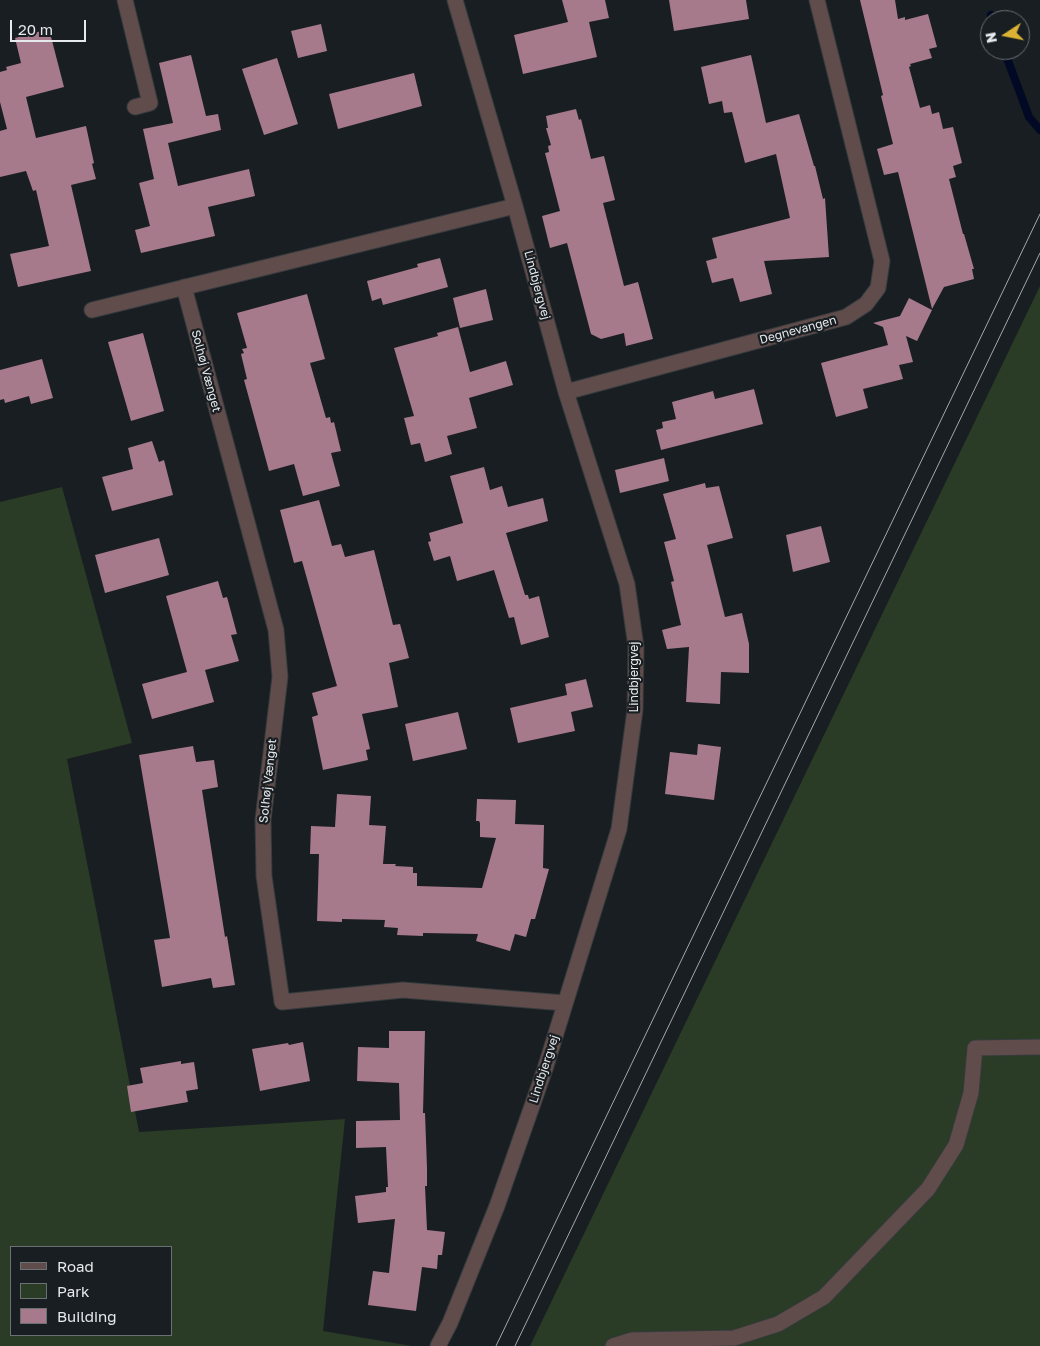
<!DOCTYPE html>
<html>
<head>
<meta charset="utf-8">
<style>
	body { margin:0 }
	#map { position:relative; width:1040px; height:1346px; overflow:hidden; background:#191e22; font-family:"Golos Text",sans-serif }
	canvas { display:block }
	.legend { position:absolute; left:10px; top:1246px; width:162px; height:90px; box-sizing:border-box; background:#191e22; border:1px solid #6b7073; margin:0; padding:6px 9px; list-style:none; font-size:15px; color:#e7eaed }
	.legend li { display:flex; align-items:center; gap:10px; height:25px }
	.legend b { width:25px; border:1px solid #6b7073 }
	.north { position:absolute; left:980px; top:10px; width:50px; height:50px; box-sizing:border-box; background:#191e22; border:1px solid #6b7073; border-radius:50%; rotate:259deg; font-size:14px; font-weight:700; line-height:20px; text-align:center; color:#e7eaed }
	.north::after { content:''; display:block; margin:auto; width:18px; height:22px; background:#dbb233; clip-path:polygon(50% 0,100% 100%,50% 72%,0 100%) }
	.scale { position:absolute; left:10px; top:20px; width:76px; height:22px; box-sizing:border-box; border:2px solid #e7eaed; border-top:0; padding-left:6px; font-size:15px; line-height:18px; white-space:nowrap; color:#e7eaed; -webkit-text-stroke:4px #191e22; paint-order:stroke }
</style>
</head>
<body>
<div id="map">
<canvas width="1040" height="1346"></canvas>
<ul class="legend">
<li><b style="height:6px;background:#5f4c4b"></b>Road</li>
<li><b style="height:14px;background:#2a3b26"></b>Park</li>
<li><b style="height:14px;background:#a67a8b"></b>Building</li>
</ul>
<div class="north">N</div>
<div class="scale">20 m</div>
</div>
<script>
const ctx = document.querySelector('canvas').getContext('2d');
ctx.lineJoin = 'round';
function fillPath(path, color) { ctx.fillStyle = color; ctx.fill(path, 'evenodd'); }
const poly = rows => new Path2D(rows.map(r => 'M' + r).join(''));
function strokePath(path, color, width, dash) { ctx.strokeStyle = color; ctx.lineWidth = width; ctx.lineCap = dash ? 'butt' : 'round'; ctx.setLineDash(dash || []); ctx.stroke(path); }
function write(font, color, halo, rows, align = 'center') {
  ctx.font = font + ' "Golos Text",sans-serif'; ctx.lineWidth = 4.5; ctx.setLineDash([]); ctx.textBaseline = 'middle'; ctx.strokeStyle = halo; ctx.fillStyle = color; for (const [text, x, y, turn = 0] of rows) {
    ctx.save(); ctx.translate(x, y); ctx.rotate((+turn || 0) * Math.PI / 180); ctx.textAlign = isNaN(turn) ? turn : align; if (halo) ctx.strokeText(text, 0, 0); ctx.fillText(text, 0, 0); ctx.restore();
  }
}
fillPath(poly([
	[1040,286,1040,1346,530,1346],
	[62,487,132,743,67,759,139,1132,345,1119,323,1331,412,1346,0,1346,0,502],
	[11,1247,171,1247,171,1335,11,1335]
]), '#2a3b26');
strokePath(poly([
	[991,15,993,20],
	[1004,50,1029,117,1040,130]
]), '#020924', 8);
fillPath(poly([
	[562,0,605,0,609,18,589,22,597,57,523,74,514,35,568,22],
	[669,0,746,0,749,19,674,31],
	[860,0,895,0,898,19,905,17,905,20,928,14,937,47,929,49,932,58,910,64,911,66,909,67,920,108,930,105,932,114,939,112,943,129,953,127,962,163,953,166,956,177,949,179,963,234,964,234,974,269,972,269,974,279,944,287,932,309,898,172,884,175,880,160,877,149,893,144,881,96,883,95],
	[321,24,327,51,298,58,291,31],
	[49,29,64,87,26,97,36,138,86,126,94,163,92,164,96,179,71,185,91,271,18,287,10,254,49,246,36,190,33,191,26,171,0,177,0,131,7,129,0,102,0,72,7,70,6,67,21,63,15,38],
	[191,55,206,116,218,114,221,130,168,143,178,186,249,169,255,196,208,207,215,236,141,253,135,230,150,226,139,183,154,179,143,129,173,123,159,63],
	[751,55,766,123,799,114,814,166,815,166,823,199,825,198,829,257,764,261,772,294,740,302,733,278,712,283,706,261,717,258,712,238,790,218,776,154,745,163,732,112,724,113,722,101,709,104,701,67],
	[277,58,298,124,264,135,242,69],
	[414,73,422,106,338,129,329,94],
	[576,109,579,120,581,119,591,159,604,156,615,200,603,203,624,286,638,282,653,339,626,346,624,333,601,339,591,334,567,243,550,248,542,216,560,211,545,153,549,152,548,146,551,145,546,128,548,128,546,116],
	[440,258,448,287,383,305,381,298,372,301,367,281,418,267,417,264],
	[486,289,493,320,460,328,453,298],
	[307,294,325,359,310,363,326,418,330,417,331,423,334,422,341,451,331,453,340,486,303,496,294,464,269,471,244,380,247,379,241,354,244,353,242,349,247,348,237,313],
	[909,298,932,310,917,341,906,336,913,362,899,365,903,379,863,389,868,408,836,417,821,363,888,345,883,327,873,323,900,316],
	[458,327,470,372,506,361,513,385,469,398,477,428,447,436,452,454,425,462,420,443,411,445,404,418,414,416,394,348,438,336,437,333],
	[143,333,164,411,131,421,108,342],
	[42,359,53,398,31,404,29,396,5,403,4,399,0,400,0,370],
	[754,389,763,424,661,450,656,430,663,428,662,422,676,419,672,402,713,391,715,399],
	[152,441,159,462,164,460,173,495,112,511,102,477,133,469,128,448],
	[664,458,669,481,620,493,615,470],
	[484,467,490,490,502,486,508,507,543,498,548,521,506,533,525,595,528,595,529,599,539,596,549,637,521,645,514,617,509,618,494,570,457,581,450,556,434,561,428,542,431,541,429,533,463,523,450,476],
	[705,483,706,488,719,486,733,538,707,545,725,617,742,613,749,644,749,673,721,672,720,704,686,702,689,647,667,649,662,630,681,625,671,582,674,581,664,542,676,539,663,494],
	[319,500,332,546,341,544,345,557,374,550,393,625,400,624,409,658,389,663,398,707,362,714,370,749,366,750,368,760,323,770,312,717,318,715,312,693,337,686,302,561,294,563,280,510],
	[821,526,830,562,793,572,786,535],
	[159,538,169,575,105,593,95,555],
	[218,581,223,598,227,597,237,634,231,635,239,661,205,670,214,702,152,719,142,684,187,672,166,596],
	[586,679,593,707,571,712,575,731,518,743,510,708,567,695,565,684],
	[458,712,467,749,413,761,405,724],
	[698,744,721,747,714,800,665,794,670,752,697,755],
	[193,746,196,762,214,760,218,787,202,790,225,937,227,936,235,985,213,988,211,978,162,987,154,940,170,938,139,755],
	[337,794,371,796,369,825,386,826,383,864,396,864,395,866,413,867,413,873,417,873,417,886,482,888,496,838,480,837,480,823,479,821,476,821,477,799,516,800,515,824,544,825,543,868,549,869,535,919,531,919,526,937,515,934,510,951,476,941,478,934,423,933,423,936,397,935,398,928,384,927,385,920,342,919,342,922,317,921,319,854,310,854,311,826,335,827],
	[389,1031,425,1031,423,1113,425,1113,427,1168,427,1186,425,1186,427,1230,445,1232,442,1255,438,1255,437,1269,422,1267,416,1311,368,1305,373,1271,389,1273,395,1219,358,1223,355,1196,386,1192,386,1187,388,1187,386,1147,356,1148,356,1121,400,1120,399,1083,357,1081,358,1047,389,1048],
	[303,1042,310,1081,260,1091,252,1049,288,1043,289,1045],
	[181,1061,181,1064,194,1062,198,1089,186,1091,188,1102,131,1112,127,1086,143,1083,140,1068]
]), '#a67a8b');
const street = poly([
	[125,0,150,103,135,107],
	[184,287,276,630,280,677,263,820,264,876,282,1002,403,990,565,1003],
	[92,310,515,206],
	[566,392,846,317,866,304,878,288,882,261,817,0],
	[438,1346,450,1323,497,1206,545,1069,619,829,635,710,636,647,627,584,566,392,515,206,455,0],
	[613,1346,632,1340,734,1338,778,1324,824,1297,928,1189,956,1145,971,1093,975,1048,1040,1047]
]);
strokePath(street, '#363b3e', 17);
strokePath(street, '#5f4c4b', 15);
strokePath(poly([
	[496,1346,1040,214],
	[515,1346,1040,253]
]), '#a4a8ab', 1);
write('12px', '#e7eaed', '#191e22', [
	["Lindbjergvej",537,285,75],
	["Degnevangen",798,330,-15],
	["Solhøj Vænget",206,371,75],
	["Lindbjergvej",634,677,-90],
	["Solhøj Vænget",268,781,-84],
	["Lindbjergvej",544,1069,-72]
]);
</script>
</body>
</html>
